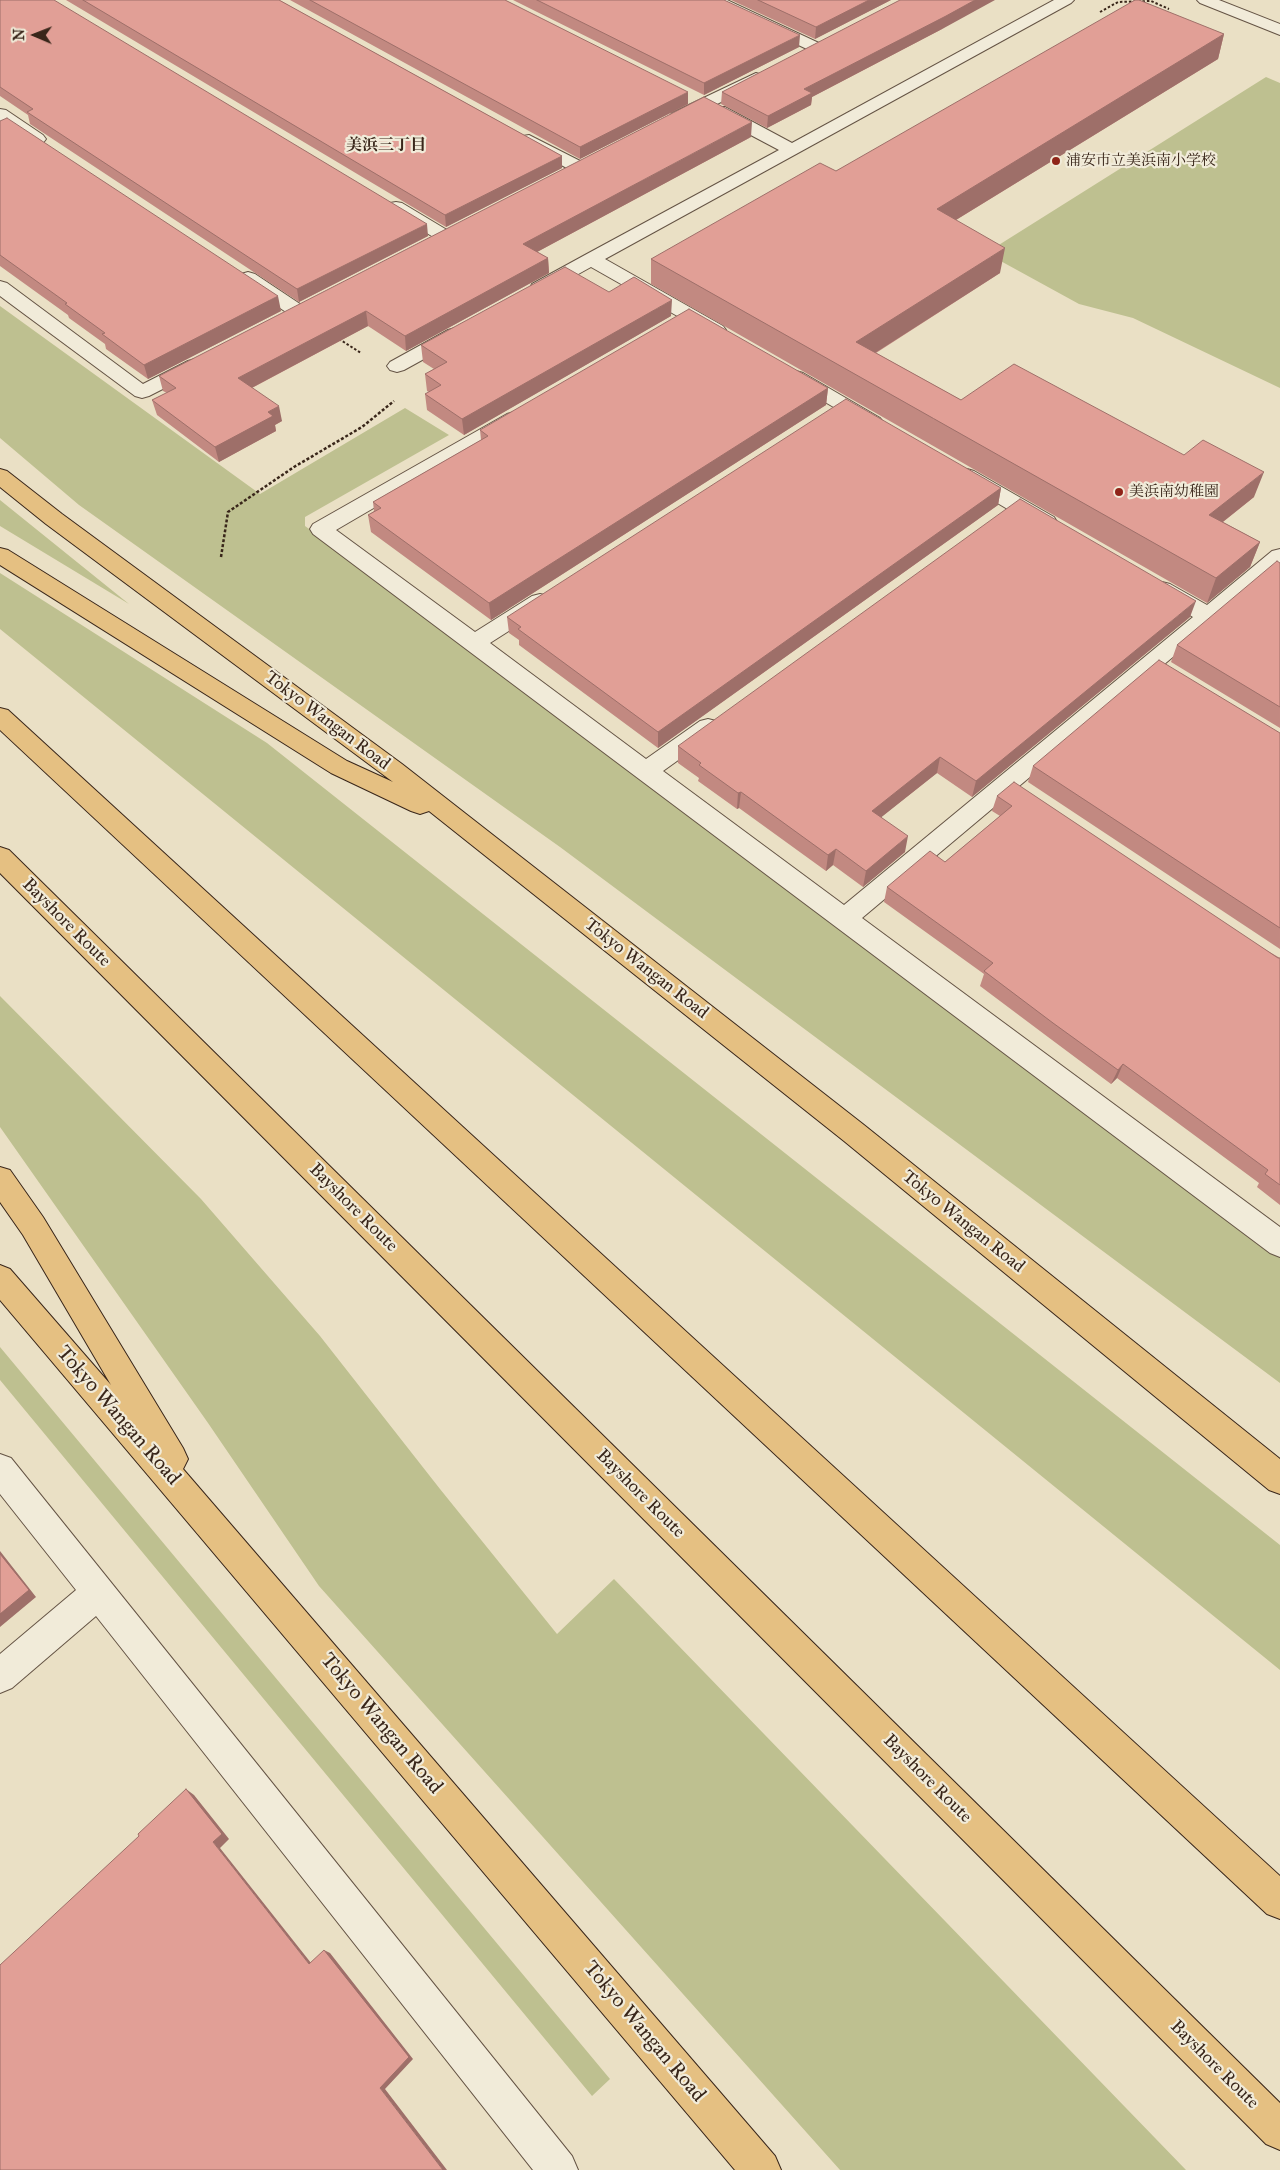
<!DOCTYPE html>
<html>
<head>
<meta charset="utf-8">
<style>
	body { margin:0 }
	#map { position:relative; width:1280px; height:2170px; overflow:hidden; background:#eae0c5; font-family:"IM FELL Great Primer",serif }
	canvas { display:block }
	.north { position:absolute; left:10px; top:10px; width:50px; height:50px; -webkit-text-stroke:4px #f1ebd9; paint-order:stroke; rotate:271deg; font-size:14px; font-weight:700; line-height:20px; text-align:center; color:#39261a }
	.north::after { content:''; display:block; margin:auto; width:18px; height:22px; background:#39261a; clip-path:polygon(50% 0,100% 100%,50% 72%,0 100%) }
</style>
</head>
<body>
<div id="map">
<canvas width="1280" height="2170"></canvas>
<div class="north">N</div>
</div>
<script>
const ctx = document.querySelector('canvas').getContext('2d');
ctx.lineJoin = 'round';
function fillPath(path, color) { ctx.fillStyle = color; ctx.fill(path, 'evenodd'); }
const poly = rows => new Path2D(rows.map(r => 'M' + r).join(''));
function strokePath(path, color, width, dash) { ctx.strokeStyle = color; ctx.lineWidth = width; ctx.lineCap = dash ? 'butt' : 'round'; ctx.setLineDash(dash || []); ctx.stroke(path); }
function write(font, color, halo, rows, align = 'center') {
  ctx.font = font + ' "IM FELL Great Primer","Noto Serif JP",serif'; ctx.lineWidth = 4.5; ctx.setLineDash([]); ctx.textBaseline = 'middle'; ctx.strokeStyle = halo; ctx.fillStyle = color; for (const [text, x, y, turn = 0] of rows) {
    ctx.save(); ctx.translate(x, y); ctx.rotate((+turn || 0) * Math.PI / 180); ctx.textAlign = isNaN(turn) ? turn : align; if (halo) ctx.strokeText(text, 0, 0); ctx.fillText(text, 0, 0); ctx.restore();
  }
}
fillPath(poly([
	[1266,77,1280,83,1280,388,1133,318,1079,304,986,253],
	[0,306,260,494,405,408,449,435,305,517,305,526,1280,1234,1280,1383,560,847,79,505,0,438],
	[0,500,129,604,0,526],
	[0,573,267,743,1280,1545,1280,1670,0,629],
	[0,996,201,1199,320,1336,440,1489,557,1634,614,1579,1186,2170,840,2170,319,1586,208,1423,0,1127],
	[0,1347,610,2079,592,2096,0,1380]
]), '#bec090');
const minor = poly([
	[706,0,727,0,821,44,823,47,821,50,809,50,709,3,706,0],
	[1054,0,1074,0,1071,3,605,259,723,326,726,330,723,334,716,336,709,334,591,267,546,292,539,294,532,292,530,288,532,284,585,255,779,150,713,115,711,111,713,107,725,107,792,143,1054,0],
	[1197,0,1219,0,1280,24,1280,35,1200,3,1197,0],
	[756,73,762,75,764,78,762,81,684,121,678,122,672,121,670,117,672,113,756,73],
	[0,109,6,110,43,135,46,139,43,143,31,143,0,122,0,109],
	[529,135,586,164,589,168,586,172,580,173,574,172,523,144,520,140,523,136,529,135],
	[396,202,402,203,452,233,455,237,452,241,446,242,440,241,390,211,387,207,390,203,396,202],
	[248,272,255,274,306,308,308,312,306,316,299,318,292,316,241,282,239,278,241,274,248,272],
	[0,281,7,283,143,384,188,361,195,359,202,361,205,365,202,369,149,396,142,398,135,396,0,296,0,281],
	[455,328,462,330,465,334,462,338,404,370,397,372,390,370,387,366,390,362,448,330,455,328],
	[796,371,803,373,880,418,883,422,880,426,873,428,866,426,789,381,786,377,789,373,796,371],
	[514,412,521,414,524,418,521,422,336,530,475,632,532,596,540,594,548,596,551,601,548,606,490,643,646,759,700,721,708,719,716,721,720,727,716,733,663,771,844,905,1193,617,1154,594,1151,589,1154,584,1162,582,1170,584,1207,605,1272,551,1280,549,1280,567,862,918,1280,1227,1280,1257,1270,1253,313,534,310,529,313,524,507,414,514,412],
	[967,469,974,471,1054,517,1057,522,1054,527,1046,529,1038,527,960,481,957,476,960,471,967,469],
	[0,1454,11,1458,572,2156,578,2170,533,2170,96,1616,12,1688,0,1693,0,1654,76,1590,0,1494,0,1454]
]);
const highway = poly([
	[0,469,7,471,62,514,402,764,864,1125,1280,1459,1280,1494,1269,1490,844,1141,429,811,420,814,411,811,331,773,0,565,0,548,8,550,347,761,393,782,46,524,0,487,0,469],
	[0,708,8,710,1280,1876,1280,1919,1267,1914,0,730,0,708],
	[0,847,9,850,1280,2103,1280,2150,1266,2144,0,873,0,847],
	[0,1167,10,1170,43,1217,183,1448,188,1459,183,1469,775,2156,781,2170,735,2170,0,1300,0,1265,10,1269,111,1385,23,1235,0,1202,0,1167]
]);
strokePath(minor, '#655445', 2);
strokePath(highway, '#39261a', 2);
strokePath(poly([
	[1100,12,1118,2,1151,1,1169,9],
	[339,339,361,353]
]), '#39261a', 2, [2.5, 2]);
strokePath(poly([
	[221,557,228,512,294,467,362,427,394,401]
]), '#39261a', 2.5, [3, 2]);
fillPath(minor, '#f1ebd9');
fillPath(highway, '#e5c082');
fillPath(poly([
	[0,0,428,236,299,302,30,124,28,115,0,96],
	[66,0,279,0,562,156,562,168,446,227],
	[290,0,505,0,688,104,580,159],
	[513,0,724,0,799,47,704,95],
	[731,0,891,0,815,39],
	[944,28,812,97,811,105,767,128,721,104,722,92],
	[1224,34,1218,59,956,220,1000,273,876,353,961,400,1254,497,1223,522,1260,542,1250,567,1207,603,651,284,651,259,836,171],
	[0,121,281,311,148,379,106,349,105,344,69,318,68,315,0,266],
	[751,137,537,252,548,258,549,273,406,351,368,326,252,388,282,421,275,425,276,431,219,462,157,415,152,400,167,393,163,391,159,376],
	[609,292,671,316,464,435,427,410,425,394,429,392,427,391,425,374,434,369,423,362,421,345],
	[828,388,826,405,491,620,371,532,368,515,374,511,373,502,481,440,480,430],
	[1001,488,998,505,658,748,519,645,519,640,509,633,507,617],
	[1280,563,1280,728,1171,662,1177,645],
	[1190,617,972,797,937,773,881,817,905,852,863,887,833,865,826,871,739,808,737,809,698,781,699,778,678,763,678,746],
	[1278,733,1280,733,1280,949,1028,782,1033,766],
	[997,796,1280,958,1280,1205,1257,1187,1259,1183,1117,1078,1111,1084,1048,1037,980,986,984,974,884,902,887,887,945,862,1000,816,992,811]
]), '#c28981');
fillPath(poly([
	[869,0,891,0,815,39,816,27],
	[975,0,995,0,944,28,812,97,811,105,767,128,768,116,804,89],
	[1224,34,1218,59,933,234,937,209],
	[800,35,799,47,704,95,704,83],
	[688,92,688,104,580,159,580,147],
	[752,122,751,137,524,259,523,244],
	[562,156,562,168,446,227,445,215],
	[427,224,428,236,299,302,297,289],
	[1005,248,1000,273,853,367,856,342],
	[548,258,549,273,406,351,405,336],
	[278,296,281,311,148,379,144,365],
	[672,300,671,316,464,435,462,419],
	[366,311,368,326,242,393,238,378],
	[828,388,826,405,491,620,489,603],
	[279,406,282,421,275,425,276,431,219,462,215,447,268,412],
	[1264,472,1254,497,1200,540,1209,515],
	[1001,488,998,505,658,748,658,732],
	[1260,542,1250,567,1207,603,1216,578],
	[1196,601,1190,617,972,797,976,781],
	[940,757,937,773,869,827,872,811],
	[741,792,739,808,737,809,738,793],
	[908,836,905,852,863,887,866,871],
	[836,849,833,865,826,871,828,855],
	[1123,1064,1117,1078,1111,1084,1118,1070],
	[0,1551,36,1597,0,1627],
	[186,1789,194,1795,229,1839,220,1848,315,1968,309,1964,213,1842],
	[324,1950,330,1953,413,2059,385,2089,447,2170,443,2170,380,2088]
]), '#9e6f69');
const building = poly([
	[0,0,54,0,427,224,297,289,27,112,33,109,0,87,0,0],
	[83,0,279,0,562,156,445,215,83,0],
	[310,0,505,0,688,92,580,147,310,0],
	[537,0,724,0,800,35,704,83,537,0],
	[758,0,869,0,816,27,758,0],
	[900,0,975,0,946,16,804,89,812,93,768,116,722,92,900,0],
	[1135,0,1139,0,1224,34,937,209,1005,248,856,342,961,400,1014,364,1184,455,1203,440,1264,472,1209,515,1260,542,1216,578,651,259,820,163,836,171,1135,0],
	[704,97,752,122,523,244,548,258,405,336,366,311,238,378,279,406,268,412,273,416,215,447,152,400,176,388,159,376,704,97],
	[7,118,278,296,144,365,102,334,105,333,65,304,67,303,0,255,0,121,7,118],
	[565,267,609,292,634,277,672,300,462,419,425,394,441,385,425,374,447,362,421,345,565,267],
	[689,309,828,388,489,603,368,515,381,508,373,502,488,436,480,430,689,309],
	[846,399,1001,488,658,732,518,629,521,627,507,617,846,399],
	[1020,499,1196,601,976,781,940,757,872,811,908,836,866,871,836,849,828,855,741,792,738,793,699,765,701,763,678,746,1020,499],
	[1277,561,1280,563,1280,707,1177,645,1277,561],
	[1159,660,1280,733,1280,928,1033,766,1159,660],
	[1014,782,1278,958,1280,958,1280,1185,1265,1174,1268,1170,1123,1064,1118,1070,1053,1023,984,971,993,963,887,887,930,851,945,862,1012,806,997,796,1014,782],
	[0,1554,29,1590,0,1614,0,1554],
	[186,1789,222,1834,213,1842,309,1964,324,1950,409,2057,380,2088,443,2170,0,2170,0,1965,139,1836,138,1834,186,1789]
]);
fillPath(building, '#e19f96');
strokePath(building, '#9e6f69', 1);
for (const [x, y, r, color] of [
	[1056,161,5,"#8f2418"],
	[1119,492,5,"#8f2418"]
]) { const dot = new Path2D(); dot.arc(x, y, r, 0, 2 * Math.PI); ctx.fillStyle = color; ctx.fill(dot); strokePath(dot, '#f1ebd9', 2); }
write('15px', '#39261a', '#f1ebd9', [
	["浦安市立美浜南小学校",1066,161],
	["美浜南幼稚園",1129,492]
], 'left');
write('bold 16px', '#39261a', '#f1ebd9', [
	["美浜三丁目",386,146]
]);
write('18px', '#39261a', '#f1ebd9', [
	["Tokyo Wangan Road",327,721,37],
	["Bayshore Route",66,923,45],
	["Tokyo Wangan Road",646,969,38],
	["Bayshore Route",353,1208,45],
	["Tokyo Wangan Road",963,1222,39],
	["Bayshore Route",640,1494,45],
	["Bayshore Route",927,1779,45],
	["Bayshore Route",1214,2065,45]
]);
write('21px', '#39261a', '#f1ebd9', [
	["Tokyo Wangan Road",118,1416,49],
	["Tokyo Wangan Road",381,1724,50],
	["Tokyo Wangan Road",644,2032,50]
]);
</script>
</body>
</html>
